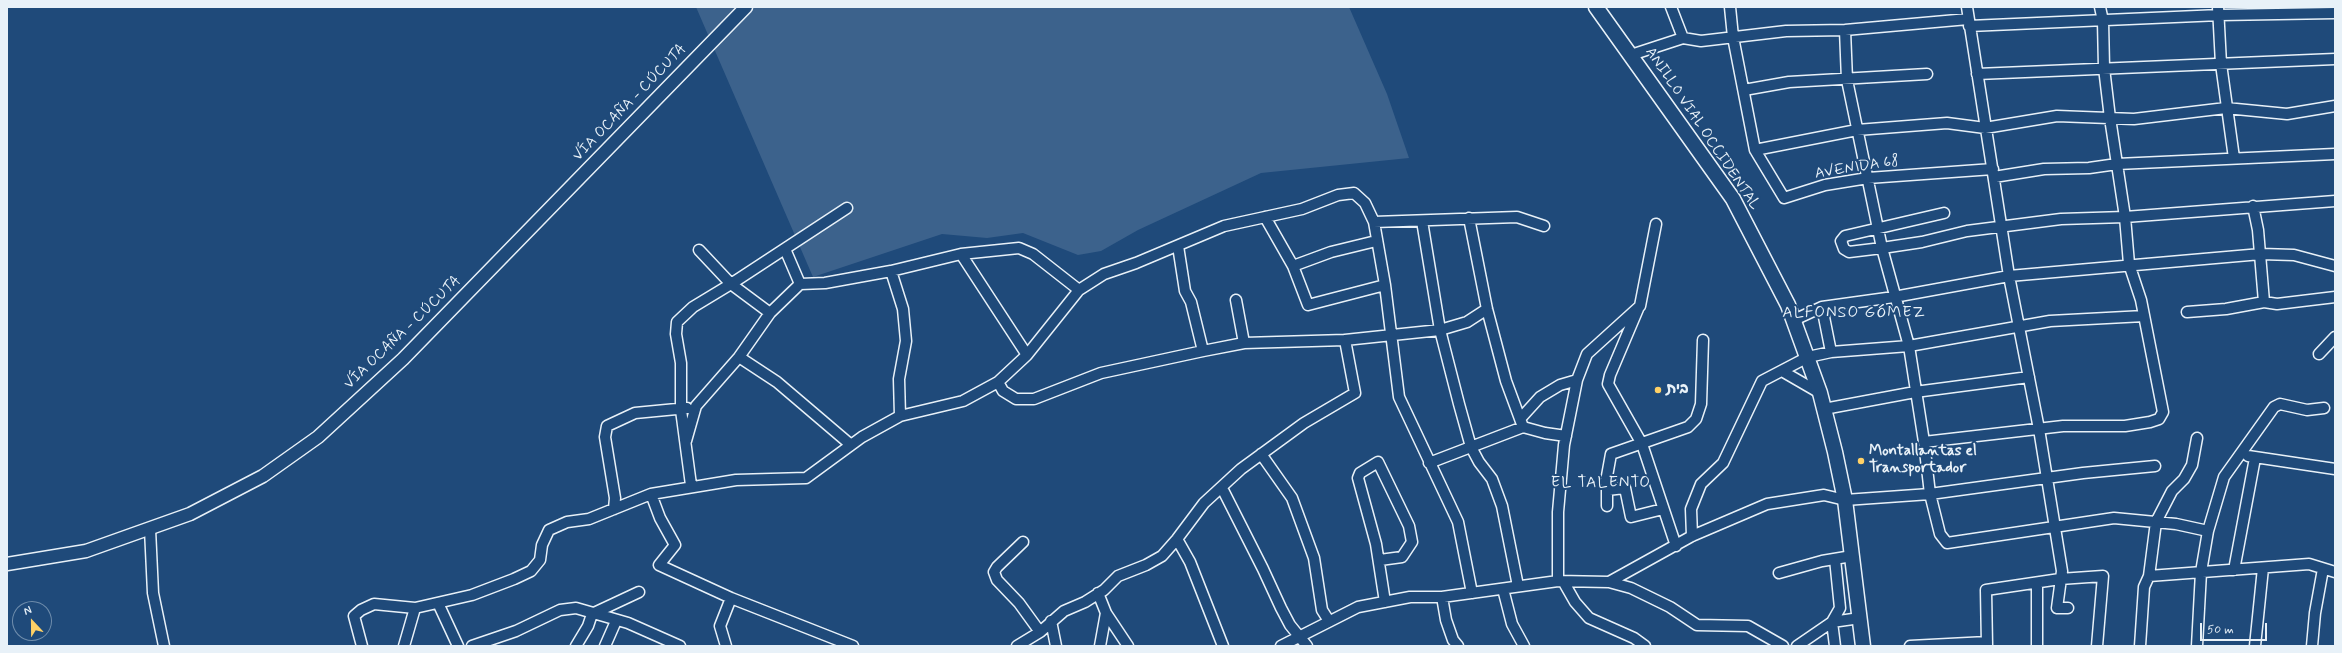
<!DOCTYPE html>
<html>
<head>
<meta charset="utf-8">
<style>
	body { margin:0 }
	#map { position:relative; width:2342px; height:653px; overflow:hidden; background:#1f4a7a; font-family:Mynerve,sans-serif }
	canvas { display:block }
	.frame { position:absolute; inset:0; border:8px solid #e8f1f8; pointer-events:none }
	.north { position:absolute; left:12px; top:601px; width:40px; height:40px; box-sizing:border-box; background:#1f4a7a; border:1px solid #6f8dac; border-radius:50%; rotate:338deg; font-size:11px; font-weight:700; line-height:16px; text-align:center; color:#e8f1f8 }
	.north::after { content:''; display:block; margin:auto; width:14px; height:18px; background:#ffd166; clip-path:polygon(50% 0,100% 100%,50% 72%,0 100%) }
	.scale { position:absolute; left:2200px; top:623px; width:67px; height:18px; box-sizing:border-box; border:2px solid #e8f1f8; border-top:0; padding-left:5px; font-size:12px; line-height:14px; white-space:nowrap; color:#e8f1f8; -webkit-text-stroke:3px #1f4a7a; paint-order:stroke }
</style>
</head>
<body>
<div id="map">
<canvas width="2342" height="653"></canvas>
<div class="frame"></div>
<div class="north">N</div>
<div class="scale">50 m</div>
</div>
<script>
const ctx = document.querySelector('canvas').getContext('2d');
ctx.lineJoin = 'round';
function fillPath(path, color) { ctx.fillStyle = color; ctx.fill(path, 'evenodd'); }
const poly = rows => new Path2D(rows.map(r => 'M' + r).join(''));
function strokePath(path, color, width, dash) { ctx.strokeStyle = color; ctx.lineWidth = width; ctx.lineCap = dash ? 'butt' : 'round'; ctx.setLineDash(dash || []); ctx.stroke(path); }
function write(font, color, halo, rows, align = 'center') {
  ctx.font = font + ' Mynerve,"Playpen Sans Hebrew",sans-serif'; ctx.lineWidth = 4; ctx.setLineDash([]); ctx.textBaseline = 'middle'; ctx.strokeStyle = halo; ctx.fillStyle = color; for (const [text, x, y, turn = 0] of rows) {
    ctx.save(); ctx.translate(x, y); ctx.rotate((+turn || 0) * Math.PI / 180); ctx.textAlign = isNaN(turn) ? turn : align; if (halo) ctx.strokeText(text, 0, 0); ctx.fillText(text, 0, 0); ctx.restore();
  }
}
fillPath(poly([
	[696,7,1349,7,1387,94,1409,158,1261,173,1138,230,1101,251,1078,255,1023,233,987,238,942,234,813,277]
]), '#3c628c');
const minor = poly([
	[1671,7,1683,38],
	[1730,7,1733,37,1755,150,1784,198,1825,185,1868,178,1993,169],
	[1967,7,2009,276,2039,429,2062,571,2057,608,2068,608],
	[2218,7,2221,64,2234,158],
	[1969,26,2220,15,2335,13],
	[1845,30,1847,80,1882,248,1909,346,1924,442,1930,494,1940,534,1947,543,2114,518,2176,524,2208,531],
	[1631,55,1683,38,1701,41,1786,31,1845,30,1968,19],
	[1977,74,2335,59],
	[1744,90,1789,82,1927,74],
	[1755,150,1857,130,1947,123,1985,128,2057,116,2134,119,2226,108,2287,114,2335,106],
	[1994,177,2044,169,2089,168,2117,164,2335,154],
	[2253,206,2258,230,2264,302],
	[1944,213,1845,236,1841,241,1844,249,1849,252,1882,248,1922,242,1967,231,2061,219,2125,217,2335,201],
	[1265,217,1293,266,1308,305,1385,285],
	[1469,218,1487,309,1506,381,1523,427],
	[1422,221,1440,330,1459,404,1471,447,1479,462,1492,479,1502,506,1518,586],
	[1374,222,1517,217,1544,226],
	[1178,246,1185,291,1191,302,1203,351],
	[785,249,800,284],
	[699,250,731,284,770,313],
	[961,254,1027,355],
	[1293,266,1331,252,1376,241],
	[891,271,903,309,906,341,899,379,900,416],
	[1236,300,1244,343],
	[1822,307,1831,352],
	[1638,309,1610,375,1608,384,1642,444,1676,546],
	[2187,312,2226,309,2264,302,2277,304,2335,297],
	[1794,320,1822,307,1894,297,2009,276,2261,254,2294,255,2335,266],
	[2319,354,2335,337],
	[739,357,777,382,851,445],
	[1782,371,1820,393],
	[998,382,1003,391,1016,399,1034,399,1101,373,1203,351,1244,343,1345,340,1440,330,1467,322,1487,309],
	[1824,409,1915,392,2029,377],
	[1520,419,1540,397,1560,385,1577,380],
	[686,441,696,406,739,357,770,313,800,284,825,283,891,271,961,254,1019,248,1033,254,1079,290],
	[1924,442,2063,426,2125,426,2150,422,2159,419,2163,412,2141,300,2129,264,2125,217,2110,118,2104,68,2103,21,2100,7],
	[1261,454,1292,498,1314,558,1322,610,1329,621],
	[2248,456,2335,469],
	[1429,463,1523,427,1545,433,1566,436],
	[691,485,681,410,681,363,676,334,677,322,693,307,731,284,847,208],
	[1222,488,1263,569,1281,608,1290,625,1307,646],
	[1607,490,1625,488,1631,517,1663,509],
	[651,494,660,518,675,545,659,565,731,598,853,646],
	[1607,506,1607,476,1611,454,1688,427,1696,419,1701,404,1703,340],
	[614,509,615,498,605,437,607,426,635,413,687,408],
	[150,529,153,593,164,646],
	[1692,536,1691,509,1701,484,1723,463,1762,381,1808,357,1831,352,1909,346,2050,321,2144,316],
	[1177,539,1190,562,1223,646],
	[1023,542,997,567,994,572,997,580,1019,603,1040,632],
	[1835,559,1840,608,1832,622,1835,646],
	[1380,560,1402,557,1412,542,1409,526,1378,462,1360,473,1358,478,1376,544,1385,602],
	[2234,570,2255,458],
	[1779,573,1822,561,1852,556],
	[2149,576,2309,564,2335,572],
	[1558,581,1558,512,1564,445,1577,380,1587,354,1640,306,1656,224],
	[1563,581,1575,602,1589,618,1634,638,1645,646],
	[1609,582,1692,536,1767,504,1824,495,1845,500,1930,494,2083,473,2155,466],
	[2037,584,2037,646],
	[1503,589,1512,624,1524,646],
	[1098,593,1106,613,1100,646],
	[1442,597,1446,620,1453,640,1458,646],
	[438,603,458,646],
	[1106,613,1128,646],
	[1051,621,1056,646],
	[362,646,354,616,361,610,374,604,415,608,472,595,514,579,531,571,540,560,542,545,549,530,567,522,589,519,651,494,736,480,806,478,862,437,900,416,963,401,998,382,1027,355,1079,290,1104,274,1136,263,1224,226,1302,209,1338,195,1354,193,1365,203,1374,222,1385,285,1399,397,1458,522,1472,593],
	[404,646,415,608],
	[472,646,516,631,560,610,576,608,628,623,680,646],
	[576,646,588,626,592,614,639,592],
	[605,646,616,621],
	[726,646,720,626,731,598],
	[1017,646,1040,632,1064,611,1085,602,1104,590,1118,576,1146,565,1162,556,1177,539,1204,503,1241,469,1304,423,1355,393,1345,340],
	[1281,646,1358,607,1410,597,1442,597,1558,581,1609,582,1631,588,1670,607,1697,625,1748,626,1783,646],
	[1797,646,1832,622,1860,618],
	[1910,646,1987,642],
	[1987,646,1986,590,2060,579,2103,576,2097,646],
	[2140,646,2144,587,2149,576,2156,522,2172,491,2184,479,2192,465,2197,438],
	[2197,646,2201,572,2208,531,2224,477,2274,407,2280,404,2307,410,2324,408],
	[2255,646,2263,568],
	[2312,646,2315,613,2323,569]
]);
const major = poly([
	[7,564,86,551,190,514,263,476,318,437,403,359,746,7]
]);
const highway = poly([
	[1596,7,1733,199,1788,305,1820,393,1835,452,1845,500,1863,646]
]);
strokePath(minor, '#e8f1f8', 13);
strokePath(major, '#e8f1f8', 15);
strokePath(highway, '#e8f1f8', 17);
strokePath(minor, '#1f4a7a', 10);
strokePath(major, '#1f4a7a', 12);
strokePath(highway, '#1f4a7a', 14);
for (const [x, y, r, color] of [
	[1658,390,4,"#ffd166"],
	[1861,461,4,"#ffd166"]
]) { const dot = new Path2D(); dot.arc(x, y, r, 0, 2 * Math.PI); ctx.fillStyle = color; ctx.fill(dot); strokePath(dot, '#1f4a7a', 1.5); }
write('15px', '#e8f1f8', '#1f4a7a', [
	["VÍA OCAÑA - CÚCUTA",630,103,-46],
	["ANILLO VIAL OCCIDENTAL",1702,129,56],
	["AVENIDA 68",1857,168,-9],
	["VÍA OCAÑA - CÚCUTA",403,333,-44]
]);
write('bold 15px', '#e8f1f8', '#1f4a7a', [
	["בית",1666,390],
	["Montallantas el",1869,452],
	["Transportador",1869,469]
], 'left');
ctx.letterSpacing = '1px';
write('16px', '#e8f1f8', '#1f4a7a', [
	["ALFONSO GÓMEZ",1854,314],
	["EL TALENTO",1601,484]
]);
ctx.letterSpacing = '0px';
</script>
</body>
</html>
